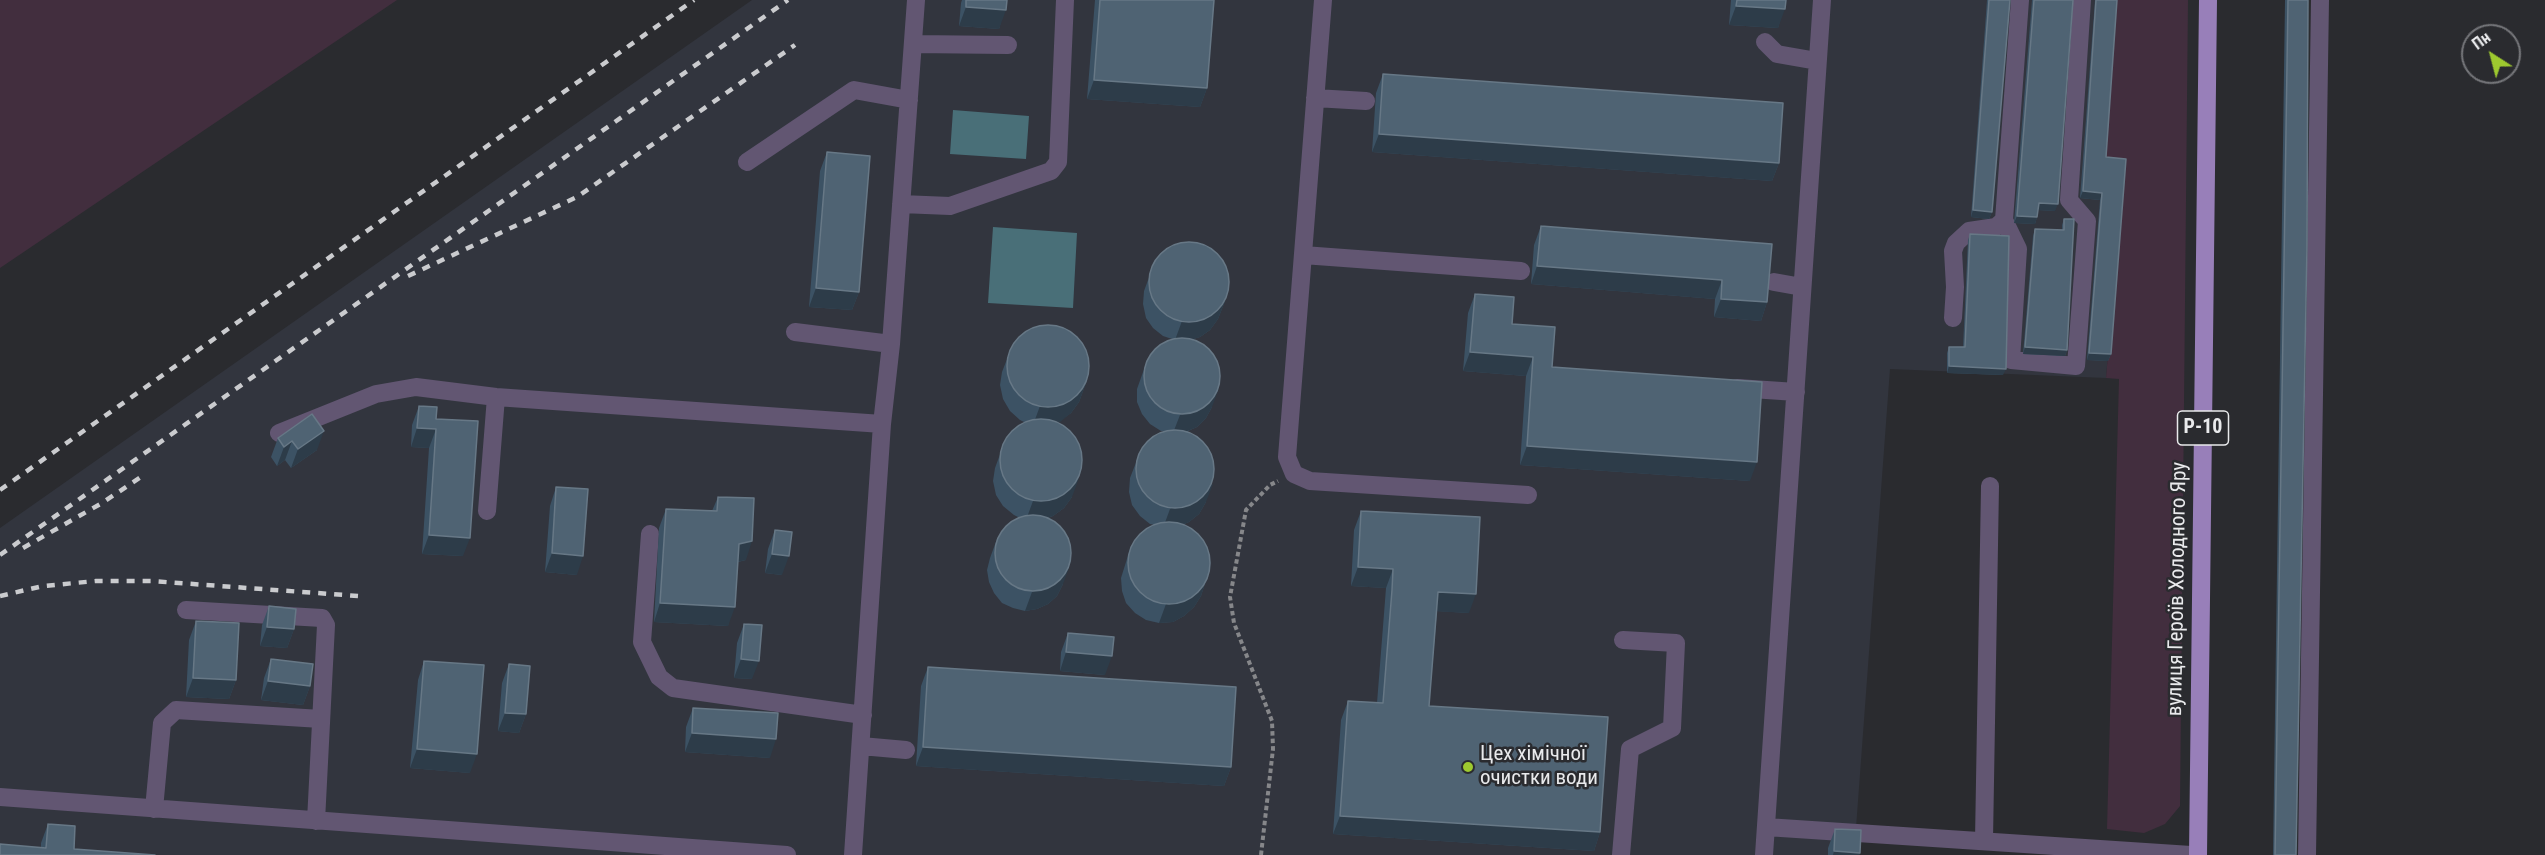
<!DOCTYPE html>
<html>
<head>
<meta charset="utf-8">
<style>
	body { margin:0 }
	#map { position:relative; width:2545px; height:855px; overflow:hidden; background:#2a2b2f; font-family:"Roboto Condensed",sans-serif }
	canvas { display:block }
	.north { position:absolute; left:2461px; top:24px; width:60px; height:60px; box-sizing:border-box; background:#2a2b2f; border:2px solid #76777b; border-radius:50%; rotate:324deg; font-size:16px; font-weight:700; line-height:24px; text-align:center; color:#e9eaec }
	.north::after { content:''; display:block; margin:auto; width:21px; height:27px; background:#9eca2f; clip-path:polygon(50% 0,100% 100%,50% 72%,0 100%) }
</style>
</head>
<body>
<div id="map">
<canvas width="2545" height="855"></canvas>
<div class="north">Пн</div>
</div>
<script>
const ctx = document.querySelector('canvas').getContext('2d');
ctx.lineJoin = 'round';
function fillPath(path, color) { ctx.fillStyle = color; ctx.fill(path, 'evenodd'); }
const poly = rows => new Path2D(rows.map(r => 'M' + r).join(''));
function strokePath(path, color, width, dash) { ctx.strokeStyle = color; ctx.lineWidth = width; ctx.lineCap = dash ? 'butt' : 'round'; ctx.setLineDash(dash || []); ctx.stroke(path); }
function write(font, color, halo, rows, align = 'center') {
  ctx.font = font + ' "Roboto Condensed",sans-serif'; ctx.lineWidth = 5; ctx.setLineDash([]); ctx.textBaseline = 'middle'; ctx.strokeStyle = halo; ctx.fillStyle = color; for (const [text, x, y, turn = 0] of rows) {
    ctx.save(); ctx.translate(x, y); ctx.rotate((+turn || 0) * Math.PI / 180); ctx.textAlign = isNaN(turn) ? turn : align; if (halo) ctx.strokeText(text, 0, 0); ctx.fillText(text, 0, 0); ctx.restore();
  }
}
fillPath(poly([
	[752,0,2114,0,2124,165,2106,378,1890,369,1854,855,0,855,0,528]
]), '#32353e');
fillPath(poly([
	[0,0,397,0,0,268],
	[2114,0,2188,0,2180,806,2165,824,2144,833,2107,829,2119,379,2106,378,2124,166,2102,163]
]), '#422e3e');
fillPath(poly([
	[953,110,1029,116,1026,159,950,154],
	[993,227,1077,233,1073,308,988,303]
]), '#496f78');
strokePath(poly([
	[1261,855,1273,749,1272,721,1234,623,1230,597,1246,510,1270,485,1278,481]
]), '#86878a', 4, [4.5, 3]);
strokePath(poly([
	[1323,0,1287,457,1294,474,1310,481,1528,495],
	[2020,0,2004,220,2018,249,2011,360,2076,366,2087,221,2069,200,2082,0],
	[1765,42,1777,54,1817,61],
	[913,44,1008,45],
	[1315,98,1366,101],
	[747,162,854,90,909,100],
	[901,204,950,206,1051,171,1058,162,1065,0],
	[1303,255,1521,271],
	[1774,282,1802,287],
	[1953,318,1955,287,1953,251,1956,243,1969,231,1996,227,2004,220],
	[795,332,891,344],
	[1737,388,1796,392],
	[279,433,376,394,416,387,496,397,882,424],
	[487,511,496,397],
	[650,534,642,642,659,677,673,688,863,715],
	[186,610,322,618,326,625,316,821],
	[861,746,906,750],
	[0,797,787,855],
	[154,809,162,723,176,710,321,719],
	[1766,827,2191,855],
	[1984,840,1990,486],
	[853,855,882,424,891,344,916,0],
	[1621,855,1630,749,1672,728,1676,643,1623,640],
	[1764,855,1822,0],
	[2307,855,2320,0]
]), '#625672', 18);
strokePath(poly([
	[2198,855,2208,0]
]), '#987fb9', 18);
strokePath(poly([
	[408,276,577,197,795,45],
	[0,490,694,0],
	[23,548,102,503,141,477],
	[0,555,788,0],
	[0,596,43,586,96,581,151,581,358,596]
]), '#cacbce', 4.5, [8, 8]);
fillPath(poly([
	[962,0,1007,0,999,29,959,26,961,3],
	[1095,0,1214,0,1207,88,1200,107,1087,99],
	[1731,0,1786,0,1778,28,1729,25],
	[1987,0,2010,0,1992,212,1989,219,1971,217],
	[2032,0,2073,0,2055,211,2038,210,2037,217,2035,224,2014,223],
	[2095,0,2117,0,2106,157,2111,354,2108,361,2087,360,2100,200,2080,198],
	[2285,0,2308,0,2296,855,2273,855],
	[1383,74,1779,163,1772,181,1372,152,1376,93],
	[827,152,859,292,852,310,809,307,820,171],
	[2064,219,2067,350,2065,356,2023,354,2033,236,2035,229,2062,230,2062,225],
	[1541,226,1772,244,1767,302,1761,321,1714,317,1715,299,1531,284,1534,245],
	[1970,234,2003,375,1947,373,1947,353,1949,347,1963,347,1968,240],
	[1151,272,1225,301,1218,319,1210,330,1200,337,1193,339,1212,407,1206,418,1197,427,1188,431,1206,502,1199,514,1189,522,1182,525,1207,577,1201,596,1194,607,1184,616,1173,622,1159,623,1146,620,1135,613,1126,603,1122,591,1121,578,1131,546,1155,525,1150,524,1140,516,1132,505,1129,492,1130,478,1137,460,1164,431,1161,431,1150,424,1142,414,1137,402,1137,389,1148,358,1172,339,1163,336,1153,328,1146,318,1143,304,1144,291],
	[1475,294,1512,324,1552,367,1750,481,1520,465,1526,376,1463,371,1468,313],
	[1009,354,1086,383,1079,402,1071,413,1058,422,1072,497,1064,508,1053,516,1048,518,1063,584,1057,596,1048,604,1037,609,1025,611,1013,608,1002,603,994,593,989,582,987,570,990,558,997,539,1020,518,1014,515,1003,506,996,495,993,481,995,468,1002,449,1026,423,1020,420,1010,411,1003,399,1000,385,1002,372],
	[419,406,436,419,463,556,422,554,429,448,411,447,412,425],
	[312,414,317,450,291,468,285,460,277,466,271,457,278,438],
	[556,487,577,575,545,572,550,506],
	[718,497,746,560,738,562,728,626,654,622,659,528,666,509,712,511],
	[1361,511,1469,613,1437,611,1429,706,1600,832,1594,851,1333,834,1341,720,1348,701,1377,703,1386,588,1351,586,1354,530],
	[775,530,782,575,765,573,768,549],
	[269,606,294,629,287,648,260,646,262,625],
	[196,621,236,680,229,699,186,697,189,640],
	[744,624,752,679,734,678,737,643],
	[1068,633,1105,675,1060,671,1061,652],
	[271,659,310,686,303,705,261,700,264,678],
	[424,661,470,773,410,768,418,680],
	[509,664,526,714,519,733,498,731,502,683],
	[928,667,1231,767,1224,786,916,766,921,686],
	[693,708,770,758,685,752,686,727],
	[48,824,74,849,41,847,41,843],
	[1835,829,1860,853,1859,855,1828,855,1828,848]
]), '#3c5264');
fillPath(poly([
	[1736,6,1785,9,1778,28,1729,25],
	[966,7,1006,10,999,29,959,26],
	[1094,80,1207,88,1200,107,1087,99],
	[1379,134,1779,163,1772,181,1372,152],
	[2083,191,2102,193,2100,200,2080,198],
	[2039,203,2058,204,2055,211,2037,210],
	[1973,210,1992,212,1989,219,1971,217],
	[2017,216,2037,217,2035,224,2014,223],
	[1537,266,1722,280,1715,299,1531,284],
	[816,288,859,292,852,310,809,307],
	[1721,299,1767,302,1761,321,1714,317],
	[1225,301,1218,319,1210,330,1200,337,1188,341,1175,340,1182,321],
	[2025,347,2067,350,2065,356,2023,354],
	[1470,352,1533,357,1526,376,1463,371],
	[2089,353,2111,354,2108,361,2087,360],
	[1949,366,2006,369,2003,375,1947,373],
	[1086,383,1079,402,1071,413,1060,422,1047,426,1033,425,1040,406],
	[1219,388,1212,407,1206,418,1197,427,1185,432,1173,433,1180,415],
	[417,428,436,429,429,448,411,447],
	[324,431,317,450,291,468,298,449],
	[292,441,285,460,277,466,284,447],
	[1527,446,1757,462,1750,481,1520,465],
	[1079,478,1072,497,1064,508,1053,516,1040,520,1026,520,1033,501],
	[1213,484,1206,502,1199,514,1189,522,1177,527,1163,528,1170,509],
	[429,535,470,538,463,556,422,554],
	[752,541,746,560,732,563,739,544],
	[552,553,583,556,577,575,545,572],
	[772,554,789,556,782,575,765,573],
	[1070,565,1063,584,1057,596,1048,604,1037,609,1025,611,1032,592],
	[1358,567,1393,569,1386,588,1351,586],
	[1207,577,1201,596,1194,607,1184,616,1173,622,1159,623,1166,604],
	[1438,592,1476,594,1469,613,1431,611],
	[660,603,735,607,728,626,654,622],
	[267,627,294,629,287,648,260,646],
	[1066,652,1112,656,1105,675,1060,671],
	[741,659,759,661,752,679,734,678],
	[193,678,236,680,229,699,186,697],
	[268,681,310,686,303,705,261,700],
	[505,713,526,714,519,733,498,731],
	[692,733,776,739,770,758,685,752],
	[923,747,1231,767,1224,786,916,766],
	[417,749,477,754,470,773,410,768],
	[1340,816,1600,832,1594,851,1333,834],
	[1834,851,1860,853,1859,855,1833,855]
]), '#2d3c49');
const building = poly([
	[966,0,1007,0,1006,10,966,7,966,0],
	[1100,0,1214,0,1207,88,1094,80,1100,0],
	[1737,0,1786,0,1785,9,1736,6,1737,0],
	[1989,0,2010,0,1992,212,1973,210,1989,0],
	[2034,0,2073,0,2058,204,2039,203,2037,217,2017,216,2034,0],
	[2096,0,2117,0,2106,157,2126,159,2111,354,2089,353,2102,193,2083,191,2096,0],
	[2288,0,2308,0,2307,244,2296,855,2275,855,2288,0],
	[1383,74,1783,103,1779,163,1379,134,1383,74],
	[827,152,870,156,859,292,816,288,827,152],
	[2064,219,2074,219,2067,350,2025,347,2035,229,2064,230,2064,219],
	[1541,226,1772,244,1767,302,1721,299,1722,280,1537,266,1541,226],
	[1970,234,2009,236,2006,369,1949,366,1949,347,1965,347,1970,234],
	'1149 282a40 40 0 1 1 80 0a40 40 0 1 1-80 0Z',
	[1475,294,1514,297,1512,324,1555,327,1552,367,1762,382,1757,462,1527,446,1533,357,1470,352,1475,294],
	'1007 366a41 41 0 1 1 82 0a41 41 0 1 1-82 0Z',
	'1144 376a38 38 0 1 1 76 0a38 38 0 1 1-76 0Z',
	[419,406,437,407,436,419,478,421,470,538,429,535,436,429,417,428,419,406],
	[312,414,324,431,298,449,292,441,284,447,278,438,312,414],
	'1000 460a41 41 0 1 1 82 0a41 41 0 1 1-82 0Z',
	'1136 469a39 39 0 1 1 78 0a39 39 0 1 1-78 0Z',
	[556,487,588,489,583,556,552,553,556,487],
	[718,497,754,498,752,541,739,544,735,607,660,603,666,509,717,511,718,497],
	[1361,511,1480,517,1476,594,1438,592,1429,706,1608,717,1600,832,1340,816,1348,701,1383,703,1392,590,1393,569,1358,567,1361,511],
	'995 553a38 38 0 1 1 76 0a38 38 0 1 1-76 0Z',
	'1128 563a41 41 0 1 1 82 0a41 41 0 1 1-82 0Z',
	[775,530,792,532,789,556,772,554,775,530],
	[269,606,296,609,294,629,267,627,269,606],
	[196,621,239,623,236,680,193,678,196,621],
	[744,624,762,625,759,661,741,659,744,624],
	[1068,633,1114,637,1112,656,1066,652,1068,633],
	[271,659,313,664,310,686,268,681,271,659],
	[424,661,484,665,477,754,417,749,424,661],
	[509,664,530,666,526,714,505,713,509,664],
	[928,667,1236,687,1231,767,923,747,928,667],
	[693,708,778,713,776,739,692,733,693,708],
	[48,824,75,826,74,849,155,855,0,855,0,844,46,848,48,824],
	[1835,829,1861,830,1860,853,1834,851,1835,829]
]);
fillPath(building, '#4f6373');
strokePath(building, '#677886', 1.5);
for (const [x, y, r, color] of [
	[1468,767,6,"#9eca2f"]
]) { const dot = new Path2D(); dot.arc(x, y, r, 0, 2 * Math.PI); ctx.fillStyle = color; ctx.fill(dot); strokePath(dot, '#2a2b2f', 2); }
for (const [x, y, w] of [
	[2203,428,51]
]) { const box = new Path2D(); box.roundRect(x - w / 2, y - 17, w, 34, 4.5); ctx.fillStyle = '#2a2b2f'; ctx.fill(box); strokePath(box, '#e9eaec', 1.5); }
write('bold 20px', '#e9eaec', null, [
	["Р-10",2203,428]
]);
write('21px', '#e9eaec', '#2a2b2f', [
	["вулиця Героїв Холодного Яру",2178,589,-89]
]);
write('21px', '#e9eaec', '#2a2b2f', [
	["Цех хімічної",1480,755],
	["очистки води",1480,779]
], 'left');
</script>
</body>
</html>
